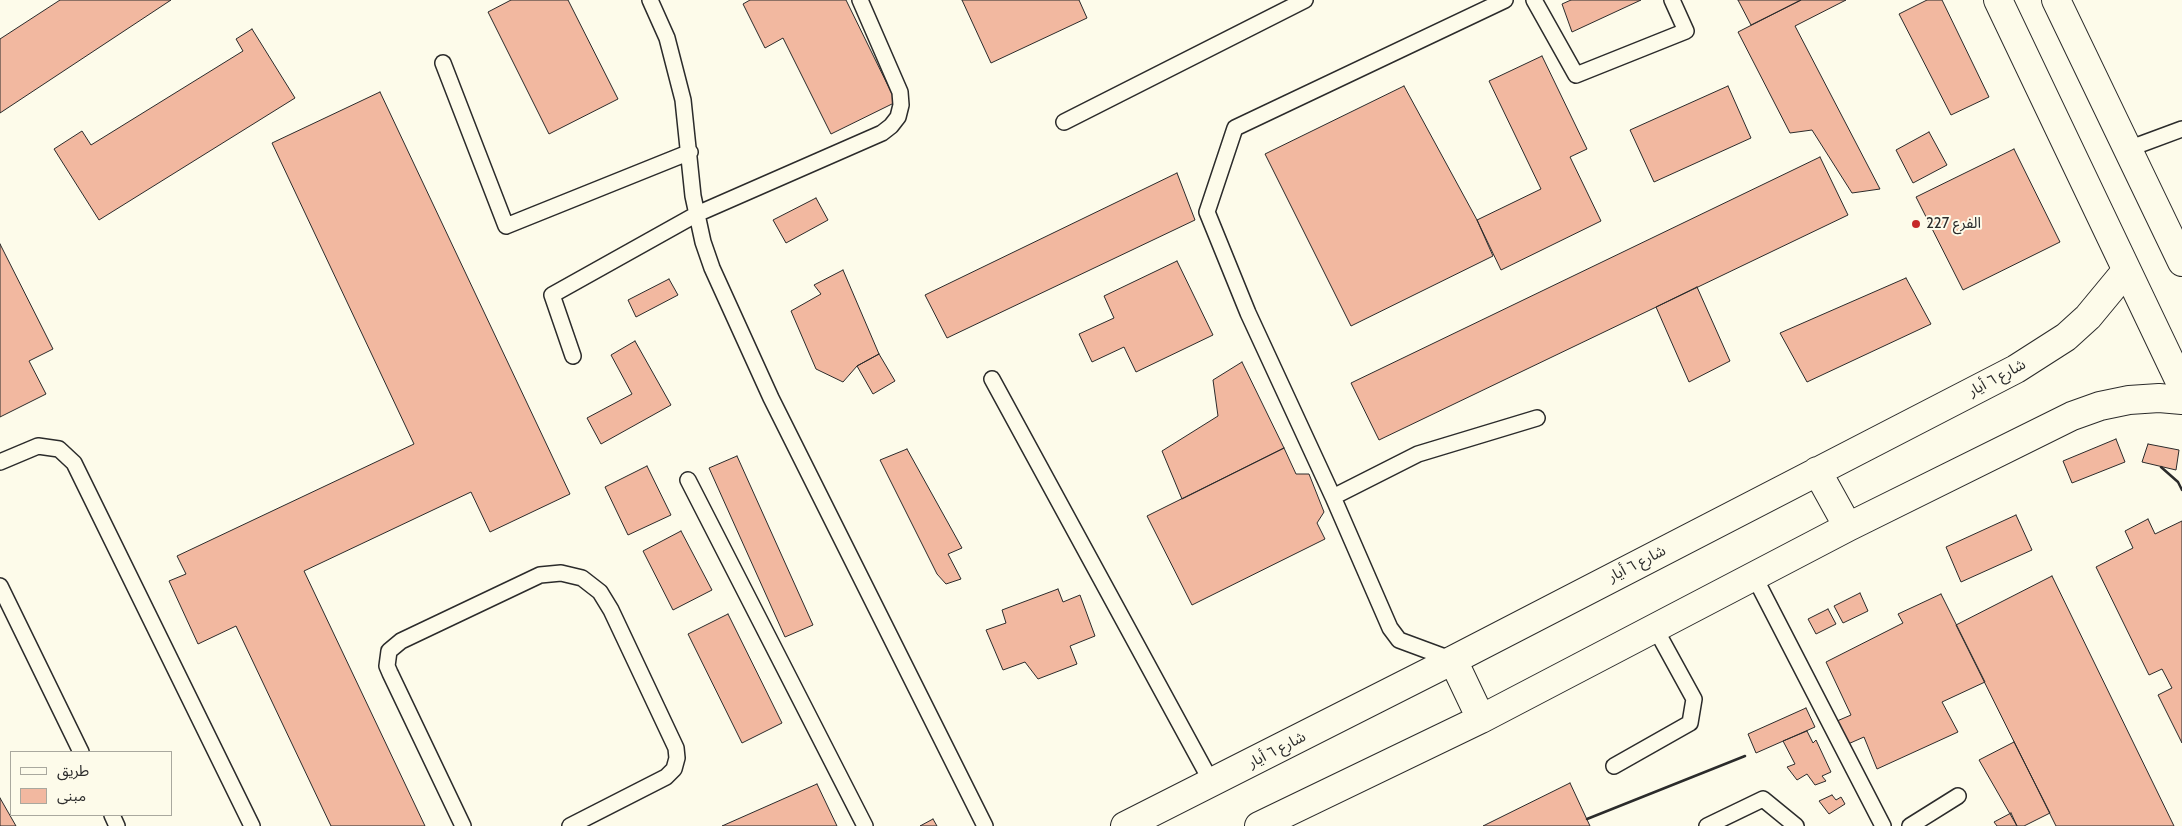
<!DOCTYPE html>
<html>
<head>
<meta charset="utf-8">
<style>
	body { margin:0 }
	#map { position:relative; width:2182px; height:826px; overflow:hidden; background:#fdfbea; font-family:Cabin,"Noto Sans Arabic",sans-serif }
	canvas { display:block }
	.legend { position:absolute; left:10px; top:751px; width:162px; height:65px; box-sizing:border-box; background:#fdfbea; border:1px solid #a9a89e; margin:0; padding:6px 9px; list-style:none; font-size:15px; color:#2b2b2b }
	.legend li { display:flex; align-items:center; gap:10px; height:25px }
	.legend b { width:25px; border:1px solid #a9a89e }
</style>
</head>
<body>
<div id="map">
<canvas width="2182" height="826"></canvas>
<ul class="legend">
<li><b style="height:6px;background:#fdfbea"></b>طريق</li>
<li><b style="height:14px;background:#f2b8a0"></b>مبنى</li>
</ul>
</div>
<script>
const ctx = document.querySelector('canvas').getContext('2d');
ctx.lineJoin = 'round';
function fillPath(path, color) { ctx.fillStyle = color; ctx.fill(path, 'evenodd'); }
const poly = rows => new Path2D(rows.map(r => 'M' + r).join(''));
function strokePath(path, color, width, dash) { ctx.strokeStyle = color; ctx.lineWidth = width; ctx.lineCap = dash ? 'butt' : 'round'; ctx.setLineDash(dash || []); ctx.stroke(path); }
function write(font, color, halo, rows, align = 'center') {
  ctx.font = font + ' Cabin,"Noto Sans Arabic",sans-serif'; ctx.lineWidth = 4; ctx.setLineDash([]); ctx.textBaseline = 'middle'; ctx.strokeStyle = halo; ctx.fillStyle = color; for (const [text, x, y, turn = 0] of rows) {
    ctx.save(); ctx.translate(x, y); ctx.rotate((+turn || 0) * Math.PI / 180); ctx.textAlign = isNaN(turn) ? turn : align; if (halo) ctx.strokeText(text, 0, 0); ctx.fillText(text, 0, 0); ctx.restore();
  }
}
const building = poly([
	[60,0,171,0,0,113,0,39,60,0],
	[511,0,568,0,618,99,549,134,488,12,511,0],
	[750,0,846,0,896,102,831,134,783,38,765,48,743,4,750,0],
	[962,0,1079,0,1087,18,991,63,962,0],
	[1571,0,1641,0,1572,32,1562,4,1571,0],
	[1738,0,1801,0,1751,25,1738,0],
	[1801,0,1846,0,1795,26,1880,189,1852,193,1812,130,1790,133,1738,32,1801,0],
	[1927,0,1942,0,1989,97,1951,115,1899,14,1927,0],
	[252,29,295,98,99,220,54,149,82,131,91,145,243,51,236,39,252,29],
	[1542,56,1587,149,1570,157,1601,221,1501,270,1477,220,1541,189,1489,81,1542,56],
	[1404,86,1477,220,1493,256,1351,326,1265,154,1404,86],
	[1728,86,1751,138,1654,182,1630,130,1728,86],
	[380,92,570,494,490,532,471,492,304,571,425,826,331,826,236,626,198,644,169,581,186,574,177,556,414,444,272,143,380,92],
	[1929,132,1947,165,1913,183,1896,150,1929,132],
	[2014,149,2060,242,1963,290,1916,197,2014,149],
	[1820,157,1848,215,1379,440,1351,383,1820,157],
	[1177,173,1195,220,947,338,925,295,1177,173],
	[816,198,828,220,786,243,773,220,816,198],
	[0,244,53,349,29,361,46,394,0,417,0,244],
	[1177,261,1213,335,1136,372,1124,347,1092,362,1079,334,1114,318,1104,296,1177,261],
	[843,270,879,354,857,366,843,382,816,369,791,311,821,294,814,285,843,270],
	[1906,278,1931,324,1807,382,1780,333,1906,278],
	[669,279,678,295,636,317,628,300,669,279],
	[1697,287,1730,361,1689,382,1656,307,1697,287],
	[635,341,671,405,601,444,587,418,632,394,611,355,635,341],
	[879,354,895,381,873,394,857,366,879,354],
	[1242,362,1284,448,1182,499,1162,451,1218,416,1213,380,1242,362],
	[2116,439,2125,462,2072,483,2063,461,2116,439],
	[2148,444,2179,450,2176,470,2142,462,2148,444],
	[1284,448,1296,474,1309,474,1324,512,1317,523,1325,539,1192,605,1147,516,1284,448],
	[907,449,962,548,948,554,961,579,946,584,937,574,880,460,907,449],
	[737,456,813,625,785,637,709,468,737,456],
	[647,466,671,515,628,535,605,487,647,466],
	[2016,515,2032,550,1961,582,1946,547,2016,515],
	[2148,519,2155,534,2182,521,2182,743,2158,695,2172,688,2162,669,2149,675,2096,567,2133,548,2125,531,2148,519],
	[681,531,712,590,673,610,643,551,681,531],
	[2052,576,2174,826,2056,826,1956,625,2052,576],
	[1058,589,1063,602,1080,595,1095,636,1070,646,1077,664,1038,679,1025,662,1003,670,986,630,1006,623,1002,610,1058,589],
	[1860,593,1868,611,1843,623,1834,606,1860,593],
	[1941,594,1985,682,1942,702,1958,732,1877,769,1864,737,1848,744,1837,721,1851,715,1826,662,1903,623,1898,614,1941,594],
	[1828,609,1836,624,1816,634,1808,619,1828,609],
	[728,614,782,723,742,743,688,634,728,614],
	[1806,708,1815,727,1756,753,1748,734,1806,708],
	[1807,731,1813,743,1816,740,1831,772,1822,776,1826,781,1815,785,1807,774,1797,780,1787,767,1795,764,1783,741,1807,731],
	[2014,742,2050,813,2024,826,2017,826,1979,760,2014,742],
	[1570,783,1590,826,1483,826,1570,783],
	[817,784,837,826,722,826,817,784],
	[1832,795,1836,800,1841,797,1845,804,1829,814,1819,801,1832,795],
	[0,798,16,826,0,826,0,798],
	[2011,813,2017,826,1997,826,1994,822,2011,813],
	[933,819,937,826,920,826,933,819]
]);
fillPath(building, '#f2b8a0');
strokePath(building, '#2b2b2b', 1);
const service = poly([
	[650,0,667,38,683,100,693,196,703,242,712,268,771,398,985,826],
	[1534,0,1576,75,1686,31,1672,0],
	[443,63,506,226,690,152],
	[1064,122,1305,0],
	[2128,149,2182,129],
	[573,356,552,295,697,214,882,133,891,126,898,117,901,105,900,92,860,0],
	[992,379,1212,783],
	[0,462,38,446,59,449,74,463,252,826],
	[688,480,865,826],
	[1333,497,1418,454,1537,418],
	[1754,576,1883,826],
	[0,586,81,752],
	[1453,660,1399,640,1390,628,1333,497,1248,313,1207,212,1235,128,1505,0],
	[1614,766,1690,723,1694,699,1655,628],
	[112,815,117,826],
	[463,826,390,673,387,666,389,651,401,641,540,575,561,573,582,578,600,592,611,610,676,748,677,758,674,769,666,777,570,826],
	[1707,826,1763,799,1796,826],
	[1910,826,1958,796]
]);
const secondary = poly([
	[1817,471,1848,527],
	[1453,660,1481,719],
	[1125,826,1453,660,2016,369,2066,337,2088,317,2126,271],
	[1259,826,1481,719,1848,527,2072,416,2100,406,2129,400,2159,398,2182,400]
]);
const primary = poly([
	[1998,0,2182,386],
	[2056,0,2182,262]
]);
strokePath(service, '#2b2b2b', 18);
strokePath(secondary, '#2b2b2b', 30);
strokePath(primary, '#2b2b2b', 30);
strokePath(service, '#fdfbea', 15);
strokePath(secondary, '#fdfbea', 28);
strokePath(primary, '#fdfbea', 28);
strokePath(poly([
	[2161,467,2178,482,2182,490],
	[1587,819,1745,756]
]), '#2b2b2b', 2.5);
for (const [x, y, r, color] of [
	[1916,224,5,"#c62828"]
]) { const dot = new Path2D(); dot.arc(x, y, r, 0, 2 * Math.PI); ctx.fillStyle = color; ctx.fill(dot); strokePath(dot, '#fdfbea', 2); }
write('15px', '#2b2b2b', '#fdfbea', [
	["الفرع 227",1926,224]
], 'left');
write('15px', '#2b2b2b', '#fdfbea', [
	["شارع ٦ أيار",1997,378,-28],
	["شارع ٦ أيار",1637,564,-27],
	["شارع ٦ أيار",1277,750,-27]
]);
</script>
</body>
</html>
